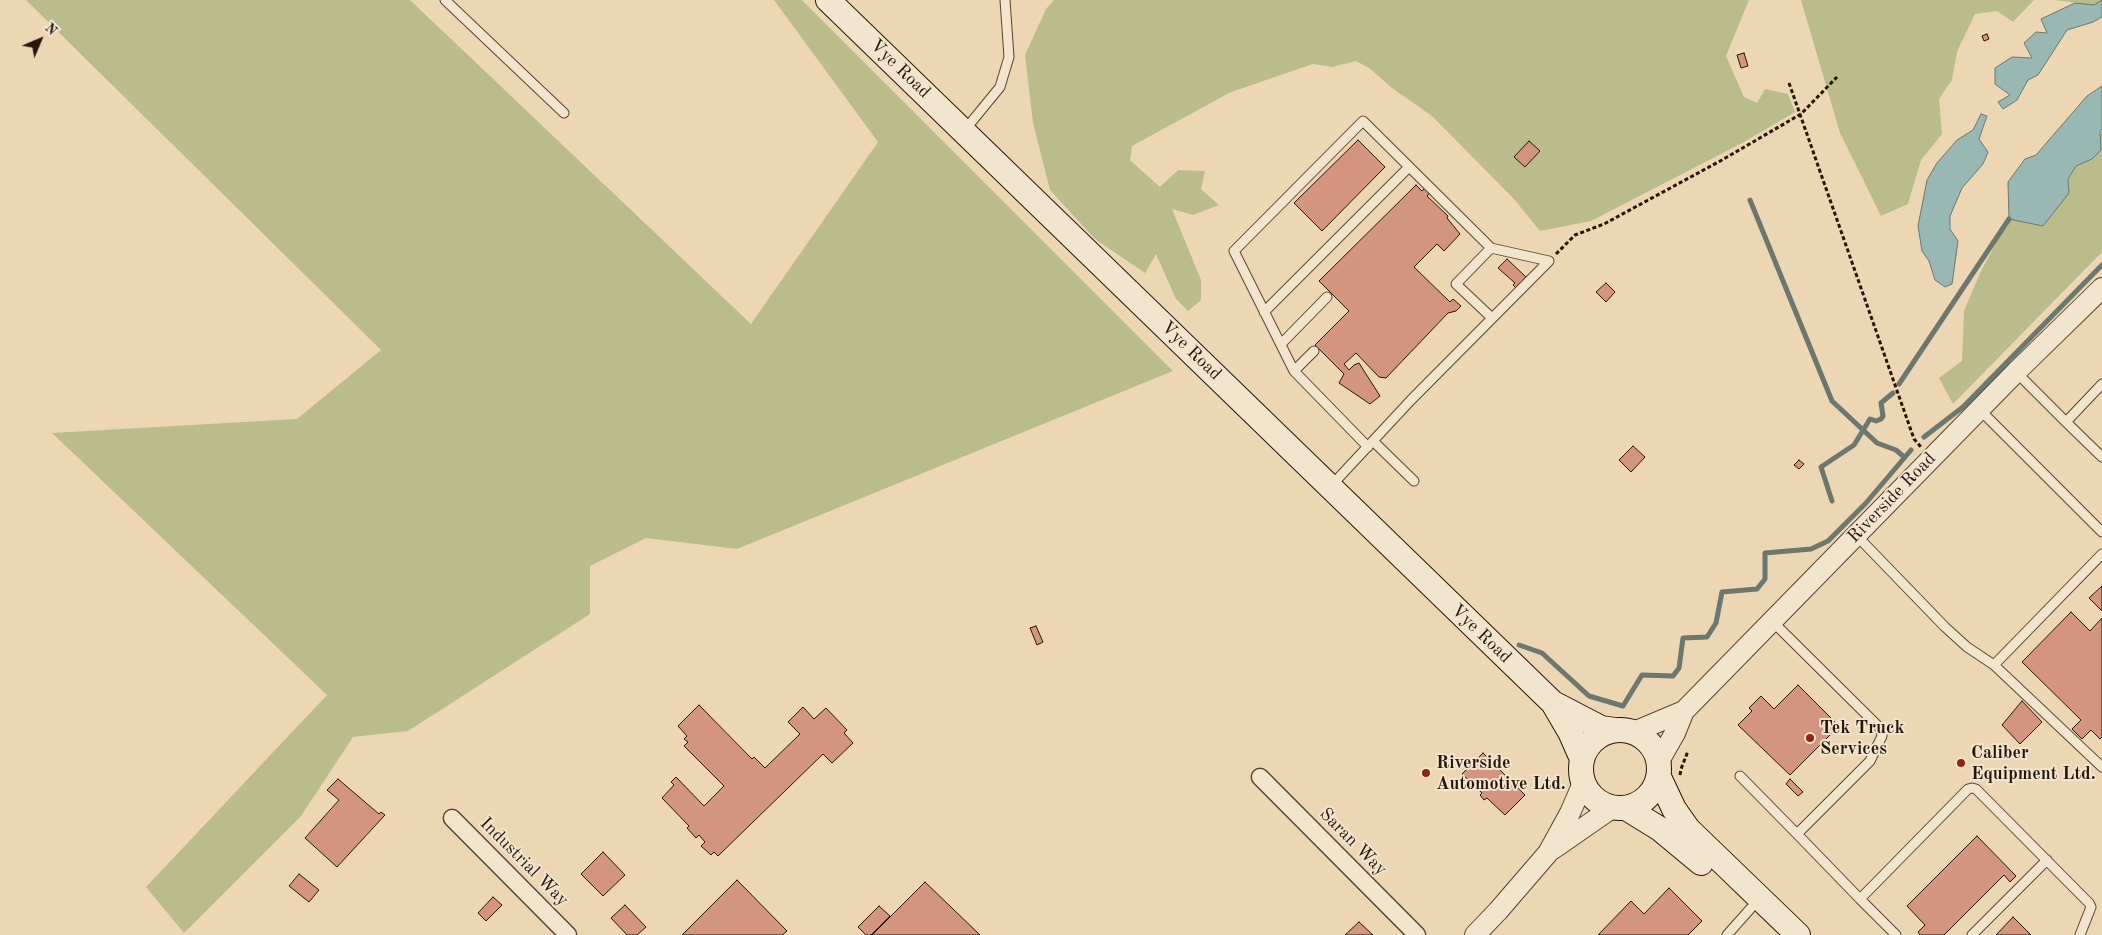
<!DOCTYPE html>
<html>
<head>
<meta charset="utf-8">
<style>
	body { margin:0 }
	#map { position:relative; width:2102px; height:935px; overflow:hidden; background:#edd6b4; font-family:"Old Standard TT",serif }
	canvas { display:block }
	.north { position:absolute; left:15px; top:15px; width:50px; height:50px; -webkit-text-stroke:4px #f3e4ce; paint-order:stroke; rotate:45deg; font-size:14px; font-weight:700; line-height:20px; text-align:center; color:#261609 }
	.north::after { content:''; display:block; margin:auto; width:18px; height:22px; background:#261609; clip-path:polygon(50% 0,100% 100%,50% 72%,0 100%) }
</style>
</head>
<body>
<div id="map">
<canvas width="2102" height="935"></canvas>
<div class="north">N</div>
</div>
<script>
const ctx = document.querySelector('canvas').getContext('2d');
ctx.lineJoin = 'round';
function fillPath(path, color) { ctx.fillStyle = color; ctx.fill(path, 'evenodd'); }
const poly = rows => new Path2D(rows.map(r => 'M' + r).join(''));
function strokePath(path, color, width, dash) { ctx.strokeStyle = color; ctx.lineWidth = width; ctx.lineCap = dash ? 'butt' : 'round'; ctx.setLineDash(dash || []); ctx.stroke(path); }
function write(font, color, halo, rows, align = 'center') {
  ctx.font = font + ' "Old Standard TT",serif'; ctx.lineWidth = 4; ctx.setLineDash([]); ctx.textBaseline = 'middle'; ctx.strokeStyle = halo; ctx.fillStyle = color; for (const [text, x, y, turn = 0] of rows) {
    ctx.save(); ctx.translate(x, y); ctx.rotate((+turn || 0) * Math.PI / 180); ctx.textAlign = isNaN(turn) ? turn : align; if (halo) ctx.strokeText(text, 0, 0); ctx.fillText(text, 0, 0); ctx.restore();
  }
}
fillPath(poly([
	[26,0,410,0,751,324,878,142,774,0,802,0,1173,371,737,549,646,538,590,566,590,614,408,731,353,737,301,816,184,933,146,887,327,695,52,433,297,419,381,350],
	[1054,0,1749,0,1726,56,1744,97,1757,103,1765,89,1788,94,1795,112,1744,142,1591,221,1540,231,1514,199,1432,116,1392,88,1369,68,1356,61,1332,67,1313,64,1231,92,1132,146,1130,160,1160,187,1178,170,1205,171,1201,189,1219,205,1193,215,1172,209,1201,280,1201,300,1188,311,1176,299,1156,254,1145,273,1095,239,1050,190,1033,123,1025,55,1046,9],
	[1801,0,2034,0,2013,22,1997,11,1975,14,1957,52,1952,80,1939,99,1942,134,1921,160,1908,204,1881,216,1840,133],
	[2054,0,2102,0,2094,5],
	[2102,129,2102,252,1953,404,1939,378,1962,361,1964,311,1980,273,2009,219,2043,225,2076,166,2092,159]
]), '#babd8b');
const water = poly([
	[2102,0,2102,17,2093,22,2067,30,2038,75,2028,80,2017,100,2003,109,1998,102,2010,95,1995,84,1995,68,2012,57,2032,58,2024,43,2036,32,2047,33,2041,19,2075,3,2094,5,2102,0],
	[2102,86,2102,129,2100,131,2101,150,2092,159,2076,166,2068,179,2069,193,2043,226,2009,219,2008,182,2025,159,2036,155,2087,96,2102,86],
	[1981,114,1987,116,1979,139,1988,152,1983,164,1962,188,1950,216,1950,229,1958,241,1952,284,1945,287,1935,280,1929,261,1922,251,1918,226,1927,180,1937,163,1957,140,1973,130,1981,114]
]);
fillPath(water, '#9ab8b3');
strokePath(water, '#6c776f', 1);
strokePath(poly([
	[1750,200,1832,401,1877,443,1896,450,1904,457],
	[1899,384,2009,219],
	[1924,437,1963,407,2102,265],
	[1832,501,1821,467,1854,445,1870,419,1876,421,1881,419,1883,416,1881,403,1893,393],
	[1519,645,1542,653,1589,696,1623,706,1642,675,1673,676,1679,668,1683,638,1707,637,1716,623,1722,592,1757,589,1765,579,1765,553,1811,549,1828,541,1866,503,1911,450]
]), '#6c776f', 5);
const building = poly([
	[1987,34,1989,39,1984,41,1982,36,1987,34],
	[1744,53,1748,66,1741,68,1737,55,1744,53],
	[1358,140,1385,167,1322,231,1294,203,1358,140],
	[1529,141,1540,151,1525,167,1514,157,1529,141],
	[1416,185,1422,191,1425,188,1430,193,1427,196,1448,216,1447,218,1460,234,1444,251,1437,244,1414,267,1450,302,1453,299,1461,306,1456,311,1448,313,1386,378,1379,377,1356,353,1344,364,1349,370,1354,365,1359,363,1380,396,1370,404,1339,383,1344,374,1315,345,1349,311,1319,281,1416,185],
	[1507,259,1526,277,1516,288,1513,285,1515,283,1498,268,1507,259],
	[1606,283,1615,292,1606,302,1596,292,1606,283],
	[1633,446,1645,457,1631,472,1619,460,1633,446],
	[1799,460,1804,464,1799,469,1794,465,1799,460],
	[2102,586,2102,611,2089,598,2102,586],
	[2071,612,2090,631,2102,618,2102,737,2100,739,2091,730,2082,739,2072,729,2081,720,2022,662,2071,612],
	[1036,626,1043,642,1037,645,1030,628,1036,626],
	[1798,685,1839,726,1790,775,1738,725,1752,711,1749,708,1761,696,1774,709,1798,685],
	[2022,701,2042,722,2020,744,2002,725,2022,701],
	[699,705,752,759,754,757,765,768,800,734,788,722,803,707,814,719,826,708,847,730,844,733,853,743,832,763,823,754,718,856,714,852,711,855,701,846,705,842,699,835,696,838,687,828,689,826,662,798,674,785,671,782,676,777,704,806,724,786,684,746,688,742,684,739,687,736,678,726,699,705],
	[1483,753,1525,795,1505,815,1487,798,1484,800,1480,795,1482,793,1462,774,1483,753],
	[338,779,379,814,381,812,385,815,337,867,305,838,339,800,327,790,338,779],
	[1790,779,1803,792,1798,796,1786,784,1790,779],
	[1977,836,2016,876,2010,882,2004,875,1944,935,1920,935,1918,932,1925,925,1907,906,1977,836],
	[603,852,625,875,603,896,581,874,603,852],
	[299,874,319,890,309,902,289,886,299,874],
	[737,880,787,931,782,935,682,935,737,880],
	[925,882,980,935,872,935,925,882],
	[1669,888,1702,921,1688,935,1598,935,1631,901,1644,914,1669,888],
	[493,897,502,905,486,921,478,913,493,897],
	[625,905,646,927,637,935,627,935,611,918,625,905],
	[879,906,890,916,871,935,866,935,858,927,879,906],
	[2013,917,2031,935,1996,935,2013,917],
	[1359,922,1373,935,1345,935,1359,922]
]);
fillPath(building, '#d39580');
strokePath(building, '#261609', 1);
const service = poly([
	[445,0,564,113],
	[964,131,1000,87,1009,57,1005,0],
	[1491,248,1456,284,1492,318],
	[1264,312,1409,167],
	[1281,344,1327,297],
	[1294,371,1314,351],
	[2016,372,2066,422,2102,384],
	[1980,410,2102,532],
	[2066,422,2102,457],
	[1373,441,1414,481],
	[1368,447,1294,371,1234,251,1363,121,1491,248,1549,261],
	[1331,486,1411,400,1549,261],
	[1856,535,1945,627,1967,647,1994,665,2102,767],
	[1994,665,2102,554],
	[1740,776,1797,834,1870,761,1882,736,1881,729,1772,621],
	[1797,834,1860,899],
	[1727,935,1751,908],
	[1896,935,1860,899,1968,789,1972,788,1976,789,2089,903,2091,907,2080,935],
	[1972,935,2047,860]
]);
const minor = poly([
	[1260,777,1417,935],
	[452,818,568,935]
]);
const tertiary = poly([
	[1634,732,1684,711,2016,372,2102,288],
	[1659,761,1675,733,1684,711],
	[1553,849,1612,808],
	[1475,935,1498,911,1548,853,1570,813,1583,783]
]);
const secondary = poly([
	[828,0,1553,703,1570,732,1582,759],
	[1553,703,1601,728,1615,730],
	'1581 769a39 39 0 1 1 78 0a39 39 0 1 1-78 0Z',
	[1659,777,1674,809,1688,829,1798,935],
	[1626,808,1660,829,1701,863]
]);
strokePath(service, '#584634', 11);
strokePath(minor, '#584634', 19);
strokePath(tertiary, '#584634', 22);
strokePath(secondary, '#261609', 26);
strokePath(poly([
	[1789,83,1914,439,1921,447],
	[1556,254,1575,235,1604,224,1722,160,1801,114,1837,77],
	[1680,775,1681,769,1688,751]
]), '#261609', 3, [4, 2.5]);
strokePath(service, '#f3e4ce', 9);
strokePath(minor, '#f3e4ce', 16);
strokePath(tertiary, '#f3e4ce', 20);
strokePath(secondary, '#f3e4ce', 24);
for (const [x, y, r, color] of [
	[1810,738,5,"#8f2418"],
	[1961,763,5,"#8f2418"],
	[1426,773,5,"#8f2418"]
]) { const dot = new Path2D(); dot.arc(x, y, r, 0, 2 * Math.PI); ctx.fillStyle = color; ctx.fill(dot); strokePath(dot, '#f3e4ce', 2); }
write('18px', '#261609', '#f3e4ce', [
	["Vye Road",900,69,44],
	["Vye Road",1191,351,44],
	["Riverside Road",1892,498,-46],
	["Vye Road",1481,634,44],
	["Saran Way",1353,842,45],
	["Industrial Way",524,862,45]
]);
write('bold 18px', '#261609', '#f3e4ce', [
	["Tek Truck",1820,728],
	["Services",1820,749],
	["Caliber",1971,753],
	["Equipment Ltd.",1971,774],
	["Riverside",1436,763],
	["Automotive Ltd.",1436,784]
], 'left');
</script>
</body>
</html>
